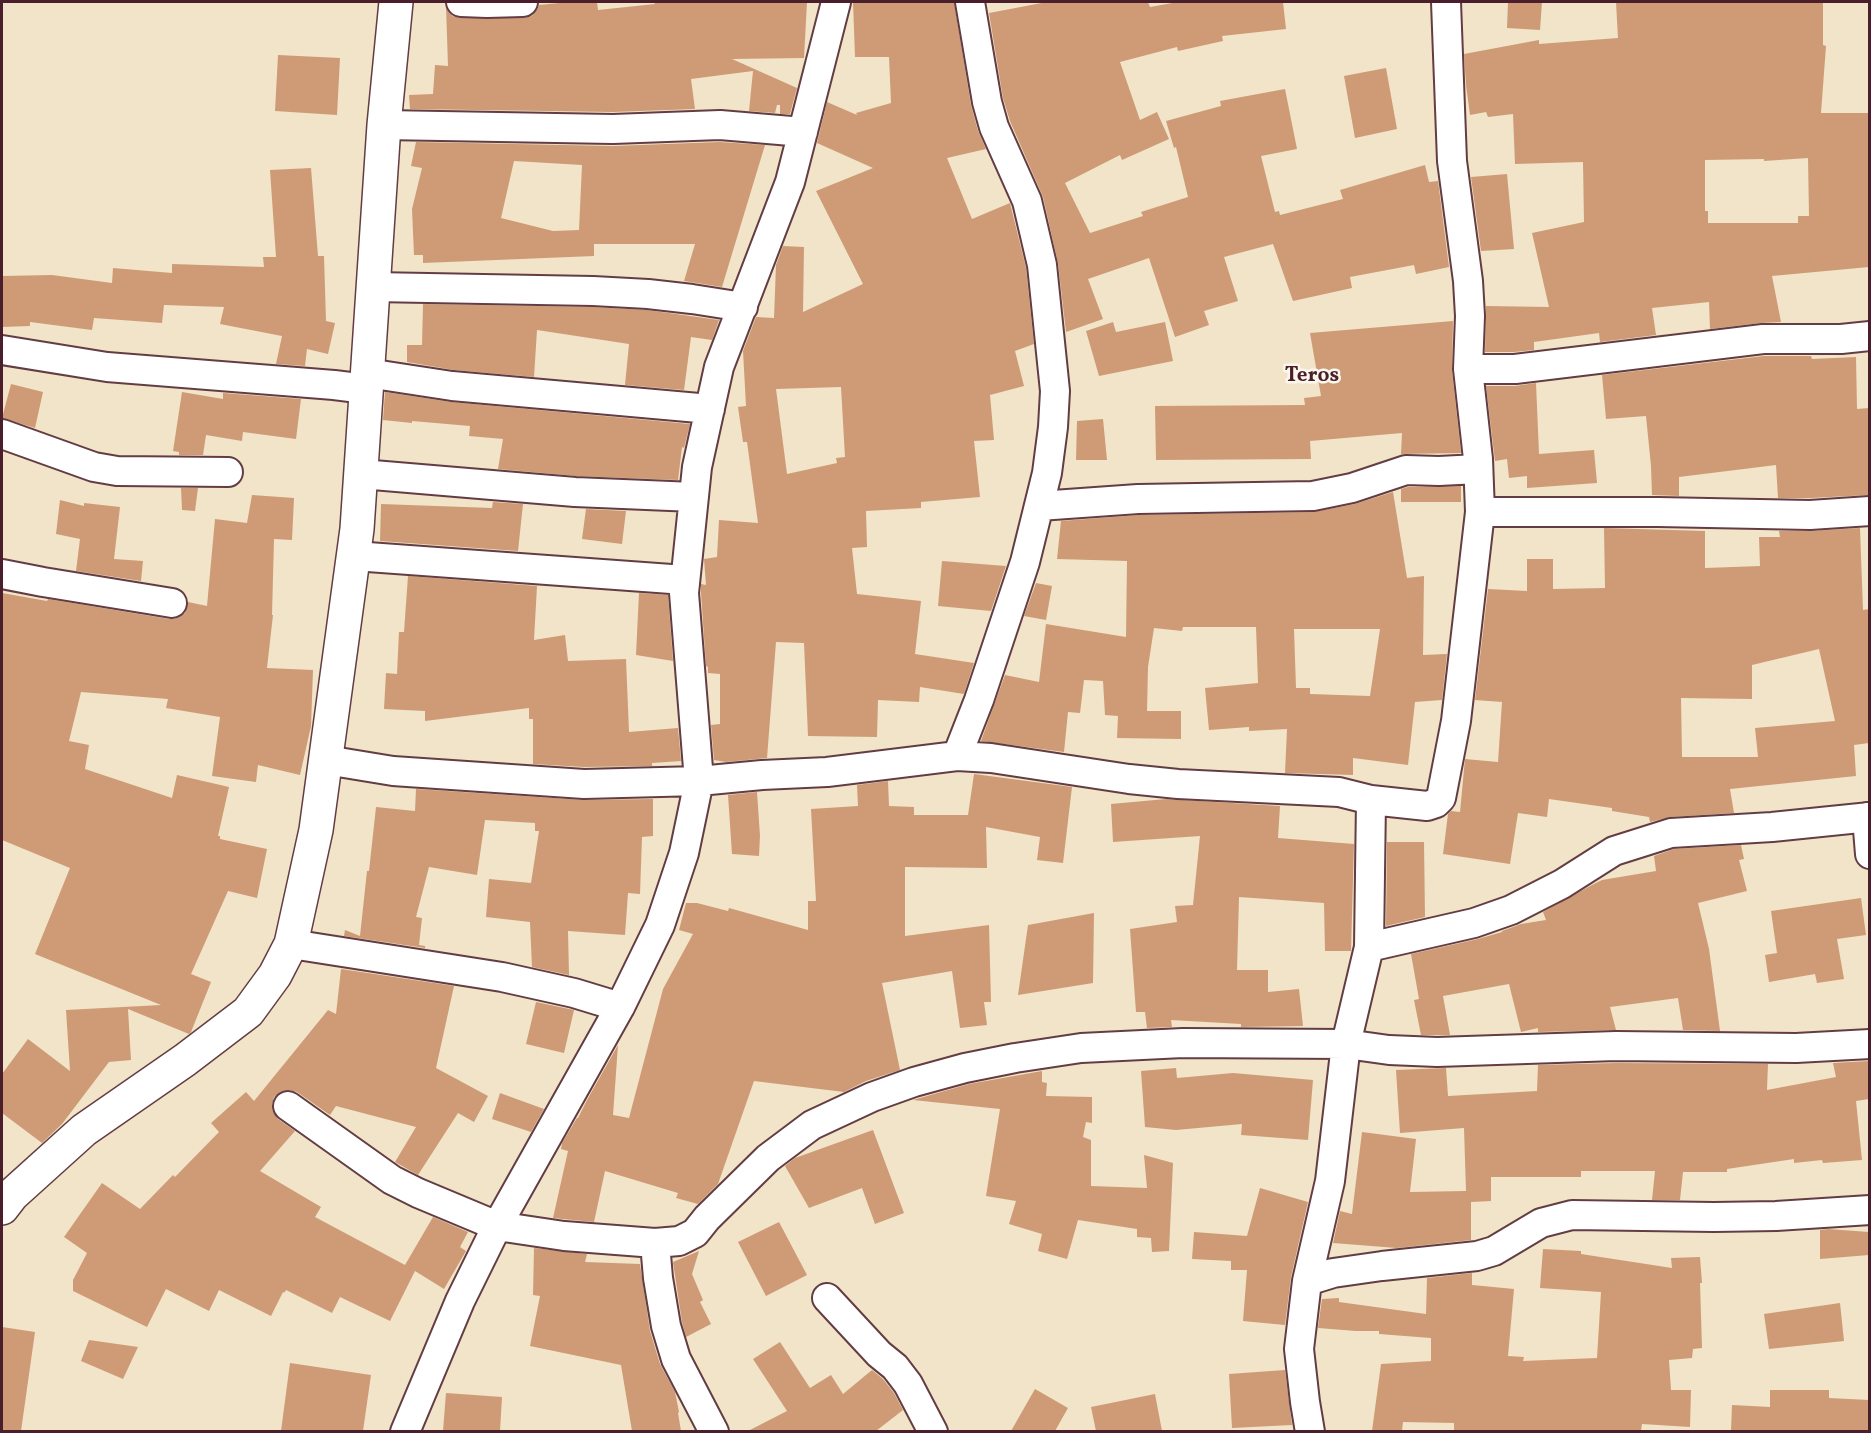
<!DOCTYPE html>
<html>
<head>
<meta charset="utf-8">
<style>
	body { margin:0 }
	#map { position:relative; width:1871px; height:1433px; overflow:hidden; background:#f1e4c8; font-family:Vollkorn,serif }
	canvas { display:block }
	.frame { position:absolute; inset:0; border:3px solid #4a1f2b; pointer-events:none }
</style>
</head>
<body>
<div id="map">
<canvas width="1871" height="1433"></canvas>
<div class="frame"></div>
</div>
<script>
const ctx = document.querySelector('canvas').getContext('2d');
ctx.lineJoin = 'round';
function fillPath(path, color) { ctx.fillStyle = color; ctx.fill(path, 'evenodd'); }
const poly = rows => new Path2D(rows.map(r => 'M' + r).join(''));
function strokePath(path, color, width, dash) { ctx.strokeStyle = color; ctx.lineWidth = width; ctx.lineCap = dash ? 'butt' : 'round'; ctx.setLineDash(dash || []); ctx.stroke(path); }
function write(font, color, halo, rows, align = 'center') {
  ctx.font = font + ' Vollkorn,serif'; ctx.lineWidth = 5; ctx.setLineDash([]); ctx.textBaseline = 'middle'; ctx.strokeStyle = halo; ctx.fillStyle = color; for (const [text, x, y, turn = 0] of rows) {
    ctx.save(); ctx.translate(x, y); ctx.rotate((+turn || 0) * Math.PI / 180); ctx.textAlign = isNaN(turn) ? turn : align; if (halo) ctx.strokeText(text, 0, 0); ctx.fillText(text, 0, 0); ctx.restore();
  }
}
fillPath(poly([
	[570,2,597,2,598,10,655,4,654,2,807,2,804,58,732,59,797,88,790,114,780,114,780,105,777,105,775,113,749,111,753,71,691,79,695,109,613,112,410,109,409,95,433,94,435,65,448,66,446,6,452,16,460,18,523,18,532,16,537,10,539,5],
	[853,2,954,2,971,105,978,131,986,149,947,158,972,219,1010,203,1026,268,1034,344,1015,351,1024,386,990,395,994,440,974,441,980,497,921,502,921,508,866,511,867,547,852,548,857,594,921,601,915,654,974,663,964,694,920,687,919,702,878,700,877,737,808,736,804,643,776,642,767,758,726,762,714,760,711,725,720,724,720,674,708,673,708,667,706,666,701,593,701,584,706,585,704,559,717,557,719,520,758,523,747,442,743,442,738,407,746,406,743,351,756,317,774,318,776,265,783,246,804,247,803,312,863,284,816,191,873,168,817,143,827,102,857,115,856,113,891,103,889,57,855,57],
	[841,387,845,457,836,458,837,463,787,474,776,389],
	[1047,2,1148,2,1150,7,1178,2,1283,2,1286,29,1222,36,1223,41,1178,51,1177,47,1120,62,1140,120,1157,112,1169,139,1122,160,1120,155,1065,183,1090,233,1143,216,1141,212,1188,197,1176,147,1174,148,1166,121,1221,106,1220,101,1285,89,1297,149,1261,156,1275,212,1279,211,1280,215,1343,199,1340,190,1425,165,1429,182,1438,181,1449,267,1416,274,1414,265,1350,277,1352,288,1293,301,1273,244,1224,257,1238,301,1204,311,1209,325,1175,337,1149,258,1088,279,1103,319,1066,332,1058,263,1043,197,1010,121,1003,98,989,13],
	[1508,2,1542,2,1540,30,1507,28],
	[1616,2,1823,2,1823,45,1826,46,1821,113,1869,113,1869,267,1772,276,1781,322,1761,323,1710,329,1709,302,1652,308,1656,335,1600,342,1599,333,1534,342,1534,350,1514,352,1485,352,1486,306,1549,307,1532,233,1584,222,1583,162,1515,164,1513,114,1488,117,1486,112,1470,115,1466,85,1464,54,1539,40,1539,44,1618,38],
	[1808,158,1809,216,1798,216,1798,223,1708,223,1708,211,1705,211,1705,160,1764,159,1764,161],
	[278,55,340,58,337,115,275,111],
	[1386,68,1397,129,1355,138,1344,76],
	[416,142,613,146,720,142,765,145,722,287,684,281,695,244,594,244,594,256,423,263,423,255,414,255,412,209,422,168,411,166],
	[514,161,582,165,579,230,553,231,501,218],
	[311,168,318,256,324,256,326,321,335,323,328,354,307,349,305,366,276,364,282,336,220,324,224,307,164,305,162,323,94,318,92,330,30,322,30,326,2,327,2,276,52,275,112,283,113,268,172,273,172,264,264,267,263,257,276,257,270,170],
	[1507,174,1514,249,1481,251,1471,177],
	[423,304,592,307,647,310,719,320,712,340,691,337,684,390,625,385,629,344,537,330,534,377,454,370,407,362,407,345,422,345],
	[1453,321,1452,371,1461,453,1401,454,1402,433,1310,441,1311,459,1156,460,1155,406,1305,405,1304,398,1321,396,1310,333],
	[1113,322,1116,332,1165,322,1173,361,1099,376,1086,331],
	[1764,356,1811,356,1812,359,1856,357,1857,409,1869,408,1869,495,1810,498,1778,498,1776,465,1679,477,1679,496,1652,495,1651,466,1646,416,1606,419,1602,375],
	[1536,383,1539,454,1594,450,1597,483,1527,488,1527,476,1509,478,1507,459,1495,461,1486,386,1515,386],
	[11,384,43,392,35,428,2,418],
	[182,392,223,399,223,393,301,399,296,439,243,432,242,441,206,435,203,455,179,455,179,452,173,451],
	[385,392,451,402,690,424,684,448,682,447,678,480,576,476,498,469,503,439,469,436,470,426,412,421,412,423,383,420],
	[1103,419,1107,460,1076,460,1077,421],
	[1461,486,1461,502,1401,502,1401,489,1408,487],
	[181,488,198,488,195,511,182,510],
	[1393,492,1407,578,1424,576,1423,655,1447,654,1442,700,1415,702,1408,765,1353,758,1353,775,1285,773,1287,729,1249,731,1249,727,1209,730,1205,688,1258,683,1256,627,1183,627,1182,631,1154,628,1148,667,1147,711,1181,711,1181,739,1117,738,1118,716,1105,715,1103,681,1084,680,1080,713,1068,712,1064,752,981,741,1005,675,1039,682,1046,624,1126,637,1127,561,1057,559,1061,521,1139,515,1313,512,1355,504],
	[1294,629,1380,629,1370,696,1310,694,1310,688,1296,688],
	[252,495,294,498,292,540,274,539,272,615,273,615,267,668,313,670,311,726,300,775,258,765,256,782,212,776,220,717,166,708,168,699,81,692,69,741,89,745,85,769,172,798,177,775,229,787,218,836,220,836,220,839,267,849,257,898,228,891,191,974,211,982,191,1032,189,1034,128,1009,131,1060,109,1062,62,1124,42,1143,2,1113,2,1074,28,1039,70,1071,66,1010,161,1005,35,954,70,868,2,840,2,593,47,601,48,599,169,619,178,618,185,613,188,602,207,606,215,519,247,523],
	[60,500,84,506,84,503,120,507,114,559,143,561,141,581,76,571,80,539,56,534],
	[493,502,523,504,518,551,380,541,381,504,492,508],
	[586,509,626,511,622,544,582,539],
	[1604,528,1705,531,1705,568,1760,566,1759,537,1780,537,1779,531,1811,531,1860,528,1863,610,1869,609,1869,743,1854,745,1856,776,1730,789,1734,813,1670,817,1650,822,1649,817,1612,811,1612,808,1549,799,1547,817,1518,813,1510,864,1443,854,1448,814,1451,811,1460,812,1465,759,1498,762,1502,702,1475,700,1488,589,1527,591,1527,559,1553,559,1553,589,1605,588],
	[1819,649,1835,721,1755,728,1758,757,1682,757,1681,698,1752,699,1752,665],
	[942,561,1006,566,991,611,938,606],
	[408,576,537,586,534,640,565,635,568,661,626,659,629,732,678,728,681,761,652,763,652,766,584,767,533,764,533,719,529,719,529,708,425,721,425,711,384,709,386,673,397,674,399,632,404,632],
	[1036,583,1052,586,1046,620,1024,616],
	[639,593,668,595,673,661,636,655],
	[974,774,1072,787,1063,863,1037,860,1040,837,986,827,987,868,905,867,905,936,989,925,991,1002,984,1002,987,1025,960,1028,952,971,882,983,900,1070,866,1081,844,1092,754,1081,718,1184,698,1204,676,1198,678,1193,605,1171,594,1222,553,1218,568,1151,561,1149,562,1143,577,1118,578,1118,587,1100,618,1045,613,1115,629,1118,663,989,693,934,679,930,686,903,697,903,728,911,729,908,808,930,808,901,816,901,811,809,858,806,857,785,888,781,889,806,914,807,914,815,968,815],
	[416,789,583,800,653,799,653,836,642,837,640,894,628,893,625,935,568,931,569,975,532,967,530,922,486,917,489,879,531,883,539,831,535,831,535,823,485,820,477,875,429,867,416,917,422,918,419,945,425,946,425,948,344,936,345,930,360,936,367,871,369,871,376,807,415,811],
	[757,792,760,836,759,856,732,854,728,795],
	[1166,799,1280,806,1278,838,1354,844,1351,951,1325,951,1324,903,1239,897,1237,970,1268,970,1268,992,1299,989,1303,1026,1241,1027,1241,1024,1171,1020,1172,1027,1147,1028,1145,1012,1136,1012,1130,929,1177,922,1175,906,1193,905,1200,836,1113,842,1111,804],
	[1387,842,1424,842,1425,917,1386,926],
	[1741,845,1744,859,1739,860,1747,891,1698,903,1709,949,1720,1031,1683,1030,1678,998,1610,1007,1616,1030,1538,1032,1538,1028,1521,1032,1509,984,1443,996,1450,1035,1421,1035,1414,1000,1419,999,1411,954,1478,939,1502,932,1502,931,1521,924,1546,920,1543,912,1592,885,1602,880,1656,871,1654,856,1674,849],
	[1861,898,1866,935,1837,939,1844,979,1817,983,1815,974,1769,982,1765,955,1777,953,1771,911],
	[1094,913,1093,983,1018,995,1028,925],
	[341,969,454,986,436,1068,488,1096,474,1122,458,1113,418,1175,395,1162,416,1127,336,1106,330,1115,297,1092,290,1090,282,1091,274,1097,272,1105,273,1112,278,1119,295,1131,260,1171,321,1207,315,1217,405,1265,433,1217,468,1232,460,1247,466,1251,444,1289,415,1271,390,1321,340,1297,332,1313,286,1290,284,1293,283,1292,271,1316,219,1290,209,1311,166,1289,147,1327,73,1291,73,1280,87,1253,64,1237,102,1183,140,1209,173,1175,175,1177,219,1132,211,1123,246,1092,254,1101,328,1010,336,1014],
	[536,1002,574,1010,564,1053,526,1044],
	[1869,1061,1869,1099,1856,1101,1862,1160,1823,1163,1822,1160,1794,1163,1794,1159,1727,1169,1727,1172,1683,1172,1680,1200,1652,1200,1655,1171,1581,1171,1581,1177,1491,1177,1491,1201,1471,1202,1471,1240,1397,1248,1333,1243,1340,1211,1352,1214,1362,1132,1416,1139,1410,1192,1466,1191,1464,1128,1400,1133,1396,1070,1446,1068,1448,1096,1537,1091,1538,1065,1616,1063,1768,1064,1767,1090,1836,1077,1833,1063],
	[1176,1068,1177,1078,1233,1073,1313,1080,1308,1140,1241,1135,1242,1124,1176,1130,1145,1127,1141,1071],
	[1042,1071,1042,1082,1047,1083,1046,1096,1092,1097,1092,1123,1086,1122,1083,1137,1091,1140,1091,1186,1147,1188,1144,1155,1173,1163,1169,1251,1152,1252,1151,1238,1137,1237,1137,1229,1078,1220,1067,1259,1038,1251,1042,1234,1009,1224,1016,1201,986,1196,1000,1109,913,1100,969,1084],
	[500,1093,544,1109,531,1132,492,1119],
	[873,1130,904,1213,875,1224,862,1188,809,1208,785,1166,795,1158],
	[1260,1188,1308,1202,1291,1277,1285,1325,1243,1321,1247,1270,1231,1270,1231,1261,1192,1259,1194,1232,1247,1236],
	[779,1222,807,1275,766,1296,738,1242],
	[1828,1229,1869,1232,1869,1255,1820,1259,1820,1230],
	[534,1248,587,1254,585,1262,640,1264,650,1331,660,1364,675,1392,679,1412,678,1413,681,1431,632,1431,621,1365,530,1346,540,1296,533,1295],
	[1543,1249,1581,1251,1581,1254,1672,1268,1671,1258,1700,1257,1702,1283,1700,1283,1702,1348,1693,1349,1692,1358,1669,1360,1671,1390,1691,1390,1690,1427,1642,1424,1641,1431,1454,1431,1454,1423,1403,1422,1402,1431,1372,1431,1381,1364,1431,1361,1431,1338,1379,1334,1379,1331,1356,1331,1318,1328,1322,1299,1339,1298,1339,1302,1426,1314,1427,1278,1472,1273,1472,1285,1514,1289,1508,1356,1524,1357,1523,1361,1597,1358,1601,1292,1540,1288],
	[699,1251,692,1274,703,1300,700,1302,711,1324,686,1337,682,1322,673,1262],
	[1840,1303,1844,1341,1769,1349,1764,1314],
	[2,1327,35,1332,21,1431,2,1431],
	[89,1340,138,1347,123,1379,81,1361],
	[780,1342,810,1388,831,1375,843,1394,872,1370,883,1379,894,1393,903,1410,876,1431,748,1431,787,1411,753,1359],
	[290,1363,371,1375,363,1431,281,1431],
	[1285,1370,1292,1425,1232,1428,1229,1374],
	[1035,1389,1068,1408,1055,1431,1011,1431],
	[1770,1390,1829,1390,1829,1398,1869,1400,1869,1431,1731,1431,1732,1405,1770,1407],
	[446,1393,502,1397,500,1431,443,1431],
	[1155,1394,1162,1431,1096,1431,1091,1407]
]), '#ce9b76');
const street = poly([
	[461,2,487,3,523,2],
	[384,125,613,129,720,125,803,132],
	[373,287,593,291,648,294,692,299,743,307],
	[2,350,107,367,334,385,366,389],
	[1468,369,1515,369,1763,339,1841,339,1870,336],
	[367,373,452,386,710,409],
	[2,434,94,467,117,471,228,472],
	[361,474,575,492,694,497],
	[1039,506,1138,499,1313,496,1352,488,1406,470,1439,471,1478,469],
	[1480,512,1658,512,1810,515,1870,511],
	[354,556,685,580],
	[2,574,43,582,172,603],
	[957,756,979,700,1025,562,1047,473,1053,427,1055,391,1042,265,1027,201,994,127,987,102,970,2],
	[326,760,393,771,584,784,699,781,762,775,827,772,957,756,991,758,1129,779,1178,784,1339,792,1371,800],
	[1867,817,1870,854],
	[291,944,502,977,574,993,620,1007],
	[1369,947,1474,923,1511,910,1562,884,1614,851,1671,833,1772,827,1870,817],
	[288,1106,392,1180,418,1193,497,1226,564,1236,655,1243,679,1241,695,1233,707,1218,768,1158,812,1125,872,1097,914,1082,965,1068,1015,1058,1081,1048,1183,1043,1346,1044,1369,947,1371,800,1427,806,1436,803,1441,798,1456,721,1480,512,1478,459,1468,369,1470,316,1468,281,1452,161,1446,2],
	[655,1243,658,1278,666,1326,676,1359,714,1432],
	[1307,1281,1330,1181,1346,1044,1389,1050,1437,1052,1616,1046,1796,1048,1870,1044],
	[827,1298,879,1354,895,1367,908,1384,933,1432],
	[405,1432,460,1301,497,1226,620,1007,660,925,684,853,699,781,684,593,697,467,719,367,790,182,836,2],
	[1310,1432,1305,1402,1299,1349,1307,1281,1333,1273,1382,1266,1477,1256,1494,1251,1541,1223,1572,1215,1714,1217,1776,1216,1870,1210]
]);
const secondary = poly([
	[2,1208,12,1195,84,1130,185,1060,248,1012,275,975,291,944,316,830,357,529,384,125,396,2]
]);
strokePath(street, '#633d43', 32);
strokePath(secondary, '#633d43', 36);
strokePath(street, '#fff', 28);
strokePath(secondary, '#fff', 33);
write('bold 21px', '#4a1f2b', '#fbf7ec', [
	["Teros",1312,377]
]);
</script>
</body>
</html>
